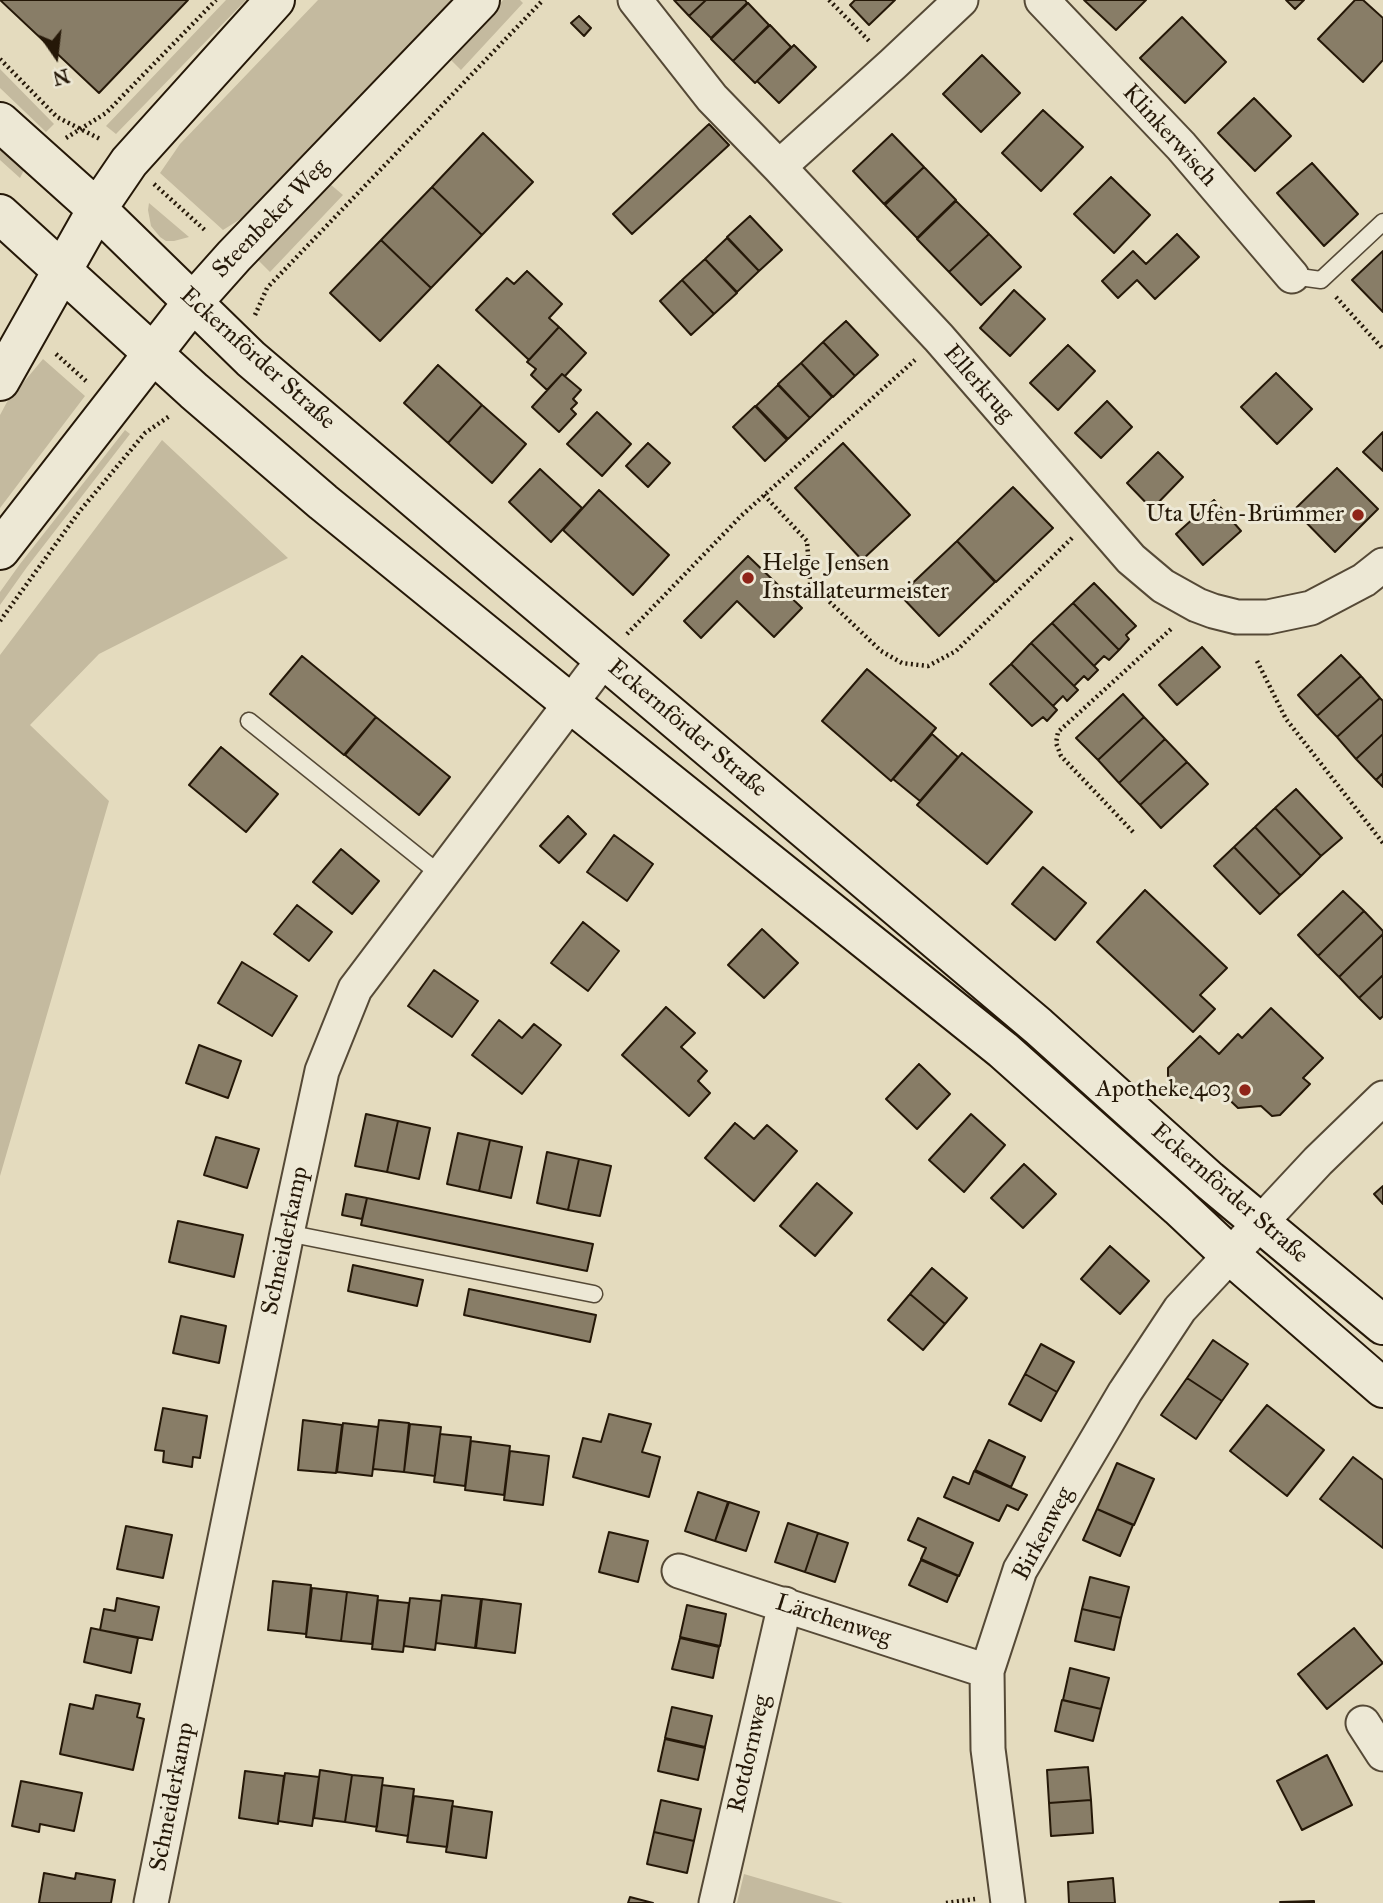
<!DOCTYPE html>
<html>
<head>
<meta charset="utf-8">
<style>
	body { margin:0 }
	#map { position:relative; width:1383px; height:1903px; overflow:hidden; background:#e4dbbe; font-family:"IM FELL Great Primer",serif }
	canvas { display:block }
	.north { position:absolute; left:21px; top:21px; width:70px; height:70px; -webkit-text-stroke:5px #ede8d5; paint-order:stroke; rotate:166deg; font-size:19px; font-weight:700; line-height:28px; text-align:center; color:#251808 }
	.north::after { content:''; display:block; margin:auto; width:24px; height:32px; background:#251808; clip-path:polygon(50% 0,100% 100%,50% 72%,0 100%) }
</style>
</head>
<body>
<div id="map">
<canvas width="1383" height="1903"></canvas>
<div class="north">N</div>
</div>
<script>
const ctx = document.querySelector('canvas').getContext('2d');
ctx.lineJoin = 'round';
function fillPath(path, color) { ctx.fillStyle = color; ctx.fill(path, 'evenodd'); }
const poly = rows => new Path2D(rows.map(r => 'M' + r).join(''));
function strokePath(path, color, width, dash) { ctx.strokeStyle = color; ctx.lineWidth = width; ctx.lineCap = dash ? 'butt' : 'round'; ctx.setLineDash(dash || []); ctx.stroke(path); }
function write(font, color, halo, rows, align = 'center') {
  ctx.font = font + ' "IM FELL Great Primer",serif'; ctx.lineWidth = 6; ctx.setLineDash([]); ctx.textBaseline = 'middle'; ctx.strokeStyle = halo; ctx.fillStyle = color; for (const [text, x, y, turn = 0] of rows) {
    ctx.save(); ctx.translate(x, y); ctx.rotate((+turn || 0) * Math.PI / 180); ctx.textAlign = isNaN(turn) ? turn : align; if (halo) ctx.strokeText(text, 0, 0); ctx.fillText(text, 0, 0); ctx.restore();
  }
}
fillPath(poly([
	[226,0,246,0,116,134,106,126],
	[318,0,454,0,250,213,223,230,160,173,180,144],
	[503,0,520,0,523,3,461,70,449,58],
	[0,69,54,124,46,132,0,88],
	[0,147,24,170,20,178,0,160],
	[330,184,343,195,270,272,257,259],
	[149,203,189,237,174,241,166,241,160,237,151,226,148,210],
	[43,359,85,396,0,508,0,415,7,402],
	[125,430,130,434,27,567,0,605,0,592,20,564],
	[162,440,288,558,99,654,30,725,109,801,0,1176,0,655],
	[744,1874,843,1903,737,1903]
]), '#c4ba9f');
const building = poly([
	[0,0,188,0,99,93,0,0],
	[674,0,706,0,689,16,674,0],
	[706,0,745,0,747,3,711,38,689,16,706,0],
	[855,0,895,0,869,25,850,5,855,0],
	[1084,0,1146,0,1116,30,1084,0],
	[1286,0,1304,0,1295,9,1286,0],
	[1355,0,1363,0,1383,18,1383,60,1363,82,1318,39,1355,0],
	[748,3,769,25,733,61,711,39,748,3],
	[579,16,591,28,584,36,571,23,579,16],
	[1182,17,1226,62,1185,103,1140,58,1182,17],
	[770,25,791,47,755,83,733,61,770,25],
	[794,45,816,67,779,103,757,81,794,45],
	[982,55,1020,93,981,132,943,94,982,55],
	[1254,98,1291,136,1255,171,1218,133,1254,98],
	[1043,110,1083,147,1041,191,1002,153,1043,110],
	[709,124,729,145,632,234,613,214,709,124],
	[483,133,533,182,482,235,432,187,483,133],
	[892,134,924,167,884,204,853,171,892,134],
	[1312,163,1358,214,1324,246,1277,193,1312,163],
	[924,167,956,200,917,238,885,205,924,167],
	[1111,177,1150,215,1114,253,1074,214,1111,177],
	[432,187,482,235,431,288,381,240,432,187],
	[956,201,989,234,949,272,917,239,956,201],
	[750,216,782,250,759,271,727,237,750,216],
	[989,234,1021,267,981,305,949,272,989,234],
	[1177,234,1199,257,1155,299,1137,280,1118,298,1102,281,1133,251,1146,264,1177,234],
	[727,238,759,271,737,292,705,259,727,238],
	[381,240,431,288,380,341,330,293,381,240],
	[1383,251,1383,312,1352,280,1383,251],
	[705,259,737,293,714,314,682,280,705,259],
	[527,271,562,304,549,318,559,327,529,360,476,310,507,278,514,284,527,271],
	[682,280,714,314,691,335,660,301,682,280],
	[1014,290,1045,319,1010,356,980,328,1014,290],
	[846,321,878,355,855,376,823,342,846,321],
	[559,327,586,353,565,376,562,374,547,390,531,375,536,369,527,362,559,327],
	[823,342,855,376,833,397,801,363,823,342],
	[1068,345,1095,371,1058,410,1030,383,1068,345],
	[801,363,832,397,810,418,778,384,801,363],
	[438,365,482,405,448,443,404,403,438,365],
	[1276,373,1312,409,1277,444,1241,407,1276,373],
	[562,374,581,390,573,399,577,403,571,409,576,414,559,432,532,407,562,374],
	[778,385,810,418,788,439,756,406,778,385],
	[1107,401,1132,427,1101,458,1075,433,1107,401],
	[482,405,526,444,492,483,448,443,482,405],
	[755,406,787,440,765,461,733,427,755,406],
	[597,412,631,444,602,476,567,444,597,412],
	[1383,432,1383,471,1363,452,1383,432],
	[648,443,670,463,648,487,626,466,648,443],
	[843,443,910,515,862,560,795,488,843,443],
	[1158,452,1183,477,1152,509,1127,483,1158,452],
	[1337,468,1378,509,1335,552,1294,510,1337,468],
	[540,469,582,508,551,542,509,502,540,469],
	[1013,487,1053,528,996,582,957,541,1013,487],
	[599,490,669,555,633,595,563,530,599,490],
	[1214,500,1241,531,1203,565,1176,534,1214,500],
	[957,541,995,582,939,636,900,595,957,541],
	[748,556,802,608,774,637,737,601,701,638,684,621,748,556],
	[1094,583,1136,626,1126,635,1129,639,1119,650,1073,603,1094,583],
	[1073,603,1119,650,1109,660,1104,656,1094,666,1052,623,1073,603],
	[1052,623,1098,670,1088,680,1084,676,1074,686,1031,643,1052,623],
	[1031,643,1078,690,1067,701,1063,696,1053,706,1011,664,1031,643],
	[1202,647,1220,667,1177,705,1159,685,1202,647],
	[1341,655,1361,676,1317,716,1298,695,1341,655],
	[302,656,376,717,344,755,270,694,302,656],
	[1011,664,1057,710,1047,721,1043,717,1032,726,990,684,1011,664],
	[867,669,936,728,891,781,822,721,867,669],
	[1361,676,1380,698,1337,737,1317,716,1361,676],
	[1123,694,1144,717,1098,760,1076,738,1123,694],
	[1380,698,1383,701,1383,734,1356,759,1337,737,1380,698],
	[376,717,450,777,419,815,345,755,376,717],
	[1144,717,1165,739,1119,783,1098,760,1144,717],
	[932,734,958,757,920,801,893,779,932,734],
	[1383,734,1383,773,1376,780,1356,759,1383,734],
	[1165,739,1187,762,1140,805,1119,783,1165,739],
	[221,747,278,794,246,832,189,785,221,747],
	[962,753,1032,812,987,864,917,805,962,753],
	[1187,762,1208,784,1161,828,1140,805,1187,762],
	[1383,773,1383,787,1376,780,1383,773],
	[1296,789,1342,838,1321,856,1275,808,1296,789],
	[1275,808,1321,856,1301,876,1255,827,1275,808],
	[568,816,586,834,559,863,540,846,568,816],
	[1255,827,1301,876,1280,895,1234,847,1255,827],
	[614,835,653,864,627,901,587,872,614,835],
	[1234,847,1280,895,1260,914,1214,866,1234,847],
	[341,849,379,881,352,914,313,882,341,849],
	[1043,867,1086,903,1055,940,1012,904,1043,867],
	[1145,890,1227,968,1200,995,1215,1009,1193,1032,1097,942,1145,890],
	[1343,891,1364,911,1318,956,1298,935,1343,891],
	[297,905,332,932,309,961,274,934,297,905],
	[1364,911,1383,931,1383,934,1339,977,1318,956,1364,911],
	[583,922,619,951,588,991,551,963,583,922],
	[762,929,798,963,764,998,728,965,762,929],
	[1383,934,1383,975,1359,998,1339,977,1383,934],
	[242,962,297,996,272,1036,218,1003,242,962],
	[434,970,478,1001,452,1037,408,1006,434,970],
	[1383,975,1383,1016,1380,1019,1359,998,1383,975],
	[666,1007,695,1033,681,1047,707,1071,698,1081,710,1093,689,1116,622,1055,666,1007],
	[1271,1008,1323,1058,1303,1078,1310,1084,1280,1115,1272,1116,1261,1106,1238,1108,1219,1090,1213,1097,1191,1098,1168,1076,1168,1068,1200,1036,1219,1054,1238,1034,1242,1038,1271,1008],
	[499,1020,522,1038,534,1024,561,1045,522,1094,472,1055,499,1020],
	[199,1045,241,1061,228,1098,186,1083,199,1045],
	[919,1064,950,1094,917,1129,886,1099,919,1064],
	[366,1114,398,1121,387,1172,355,1166,366,1114],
	[971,1114,1005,1145,964,1192,929,1160,971,1114],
	[398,1121,430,1128,419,1179,387,1172,398,1121],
	[735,1123,754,1139,767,1125,797,1151,754,1201,705,1158,735,1123],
	[458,1133,490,1140,479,1191,447,1184,458,1133],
	[216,1137,259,1149,247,1188,204,1175,216,1137],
	[490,1140,522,1147,511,1198,479,1191,490,1140],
	[547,1152,579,1159,568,1210,537,1203,547,1152],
	[579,1159,611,1166,600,1216,568,1210,579,1159],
	[1024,1164,1056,1194,1023,1228,991,1198,1024,1164],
	[817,1183,852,1213,815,1256,780,1226,817,1183],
	[1383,1186,1383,1204,1374,1194,1383,1186],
	[346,1194,367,1198,362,1219,342,1215,346,1194],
	[367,1198,593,1244,587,1271,361,1225,367,1198],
	[178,1221,243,1235,234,1277,169,1262,178,1221],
	[1110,1246,1149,1281,1120,1314,1081,1279,1110,1246],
	[353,1265,423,1280,417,1306,348,1291,353,1265],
	[932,1268,967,1298,945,1324,910,1294,932,1268],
	[469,1289,596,1315,590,1342,464,1315,469,1289],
	[910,1294,945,1324,923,1350,888,1320,910,1294],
	[181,1316,226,1326,219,1363,173,1353,181,1316],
	[1213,1340,1248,1364,1222,1401,1187,1378,1213,1340],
	[1041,1344,1074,1362,1057,1392,1025,1374,1041,1344],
	[1025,1374,1057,1392,1041,1421,1009,1404,1025,1374],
	[1187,1378,1222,1401,1196,1439,1161,1415,1187,1378],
	[1267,1405,1324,1450,1287,1496,1230,1451,1267,1405],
	[163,1408,207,1416,200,1458,193,1457,192,1467,163,1462,164,1451,155,1450,163,1408],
	[609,1414,651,1424,642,1452,660,1457,649,1497,573,1477,583,1438,601,1442,609,1414],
	[303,1420,342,1425,336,1473,298,1470,303,1420],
	[379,1420,409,1423,404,1472,373,1469,379,1420],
	[343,1423,378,1427,372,1476,337,1472,343,1423],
	[410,1424,441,1427,435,1476,404,1472,410,1424],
	[440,1434,471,1437,465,1486,434,1482,440,1434],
	[989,1440,1025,1457,1011,1487,975,1470,989,1440],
	[471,1441,510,1446,504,1495,465,1490,471,1441],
	[510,1451,549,1456,543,1505,504,1500,510,1451],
	[1353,1457,1383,1480,1383,1548,1320,1499,1353,1457],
	[1117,1463,1154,1479,1134,1525,1097,1509,1117,1463],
	[974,1471,1027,1495,1018,1510,1007,1505,999,1521,944,1497,953,1477,969,1484,974,1471],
	[698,1492,728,1502,715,1541,685,1531,698,1492],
	[729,1502,759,1512,746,1551,715,1541,729,1502],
	[1097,1509,1133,1525,1120,1556,1083,1540,1097,1509],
	[918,1518,973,1543,959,1576,921,1559,926,1548,908,1540,918,1518],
	[788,1523,818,1533,805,1572,775,1562,788,1523],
	[126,1526,172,1535,163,1578,117,1569,126,1526],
	[609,1532,648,1541,638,1582,599,1572,609,1532],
	[818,1533,848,1543,835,1582,805,1572,818,1533],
	[921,1560,958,1576,947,1602,909,1585,921,1560],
	[1090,1577,1129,1587,1121,1618,1082,1609,1090,1577],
	[273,1581,311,1585,306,1634,268,1630,273,1581],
	[312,1588,347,1592,341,1641,306,1637,312,1588],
	[347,1592,378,1596,372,1644,341,1641,347,1592],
	[442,1595,481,1599,475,1648,436,1643,442,1595],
	[117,1598,159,1607,152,1640,100,1630,104,1609,115,1611,117,1598],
	[410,1598,441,1601,435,1650,404,1646,410,1598],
	[482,1599,521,1604,515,1653,476,1648,482,1599],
	[378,1600,409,1603,403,1652,372,1649,378,1600],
	[687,1605,726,1614,720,1646,680,1637,687,1605],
	[1082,1609,1121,1618,1114,1650,1075,1641,1082,1609],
	[91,1628,138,1638,131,1673,84,1662,91,1628],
	[1354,1628,1383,1663,1327,1709,1298,1674,1354,1628],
	[680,1638,719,1647,713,1678,672,1669,680,1638],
	[1070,1668,1109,1678,1101,1709,1063,1700,1070,1668],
	[96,1695,140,1704,137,1717,144,1719,133,1770,60,1754,70,1704,93,1709,96,1695],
	[1062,1700,1101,1709,1093,1741,1055,1731,1062,1700],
	[672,1707,712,1716,705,1747,665,1738,672,1707],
	[665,1739,705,1748,698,1780,658,1771,665,1739],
	[1327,1755,1352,1805,1302,1830,1277,1781,1327,1755],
	[1088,1767,1091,1800,1049,1803,1047,1770,1088,1767],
	[320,1770,352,1775,345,1822,314,1818,320,1770],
	[245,1771,284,1776,278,1824,239,1818,245,1771],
	[285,1773,319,1777,312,1826,278,1821,285,1773],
	[352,1775,383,1778,377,1827,345,1822,352,1775],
	[21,1781,82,1793,74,1831,40,1824,39,1832,12,1826,21,1781],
	[382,1785,414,1789,408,1836,376,1831,382,1785],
	[414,1796,453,1801,447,1847,407,1842,414,1796],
	[661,1800,701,1809,694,1841,654,1832,661,1800],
	[1091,1800,1093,1833,1051,1836,1049,1803,1091,1800],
	[452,1806,492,1812,486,1858,446,1852,452,1806],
	[654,1832,694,1841,687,1873,647,1864,654,1832],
	[44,1873,75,1879,76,1873,115,1880,111,1903,39,1903,44,1873],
	[1113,1878,1115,1903,1069,1903,1068,1882,1113,1878],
	[630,1897,653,1903,628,1903,630,1897],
	[1314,1901,1314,1903,1280,1902,1314,1901]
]);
fillPath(building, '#887d67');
strokePath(building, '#251808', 2);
const lane = poly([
	[1292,276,1321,280,1383,222],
	[249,721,441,875],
	[287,1233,594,1294]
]);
const street = poly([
	[635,0,712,98,779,167,939,338,1131,559,1163,586,1197,605,1213,611,1237,617,1268,617,1311,608,1364,580,1383,565],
	[1042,0,1181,146,1292,276],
	[779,167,893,64,961,0],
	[679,1571,987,1671],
	[1363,1723,1383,1754],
	[151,1903,287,1233,322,1071,355,989,604,659],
	[716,1903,785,1604],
	[1008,1903,988,1749,987,1671,1020,1570,1125,1392,1180,1309,1318,1161,1383,1098]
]);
const secondary = poly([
	[0,122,97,209,251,359,495,567,1038,1026,1209,1180,1383,1325],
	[0,214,194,391,323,502,569,702,1003,1050,1179,1207,1230,1255,1383,1388],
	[0,381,97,209,129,162,275,0],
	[0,550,193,302,234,256,480,0]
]);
strokePath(lane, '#554936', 19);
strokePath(street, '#554936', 37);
strokePath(secondary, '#251808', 42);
strokePath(poly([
	[829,0,870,42],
	[0,59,57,117,102,140],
	[66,138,106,113,216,0],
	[154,184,207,232],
	[1336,297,1383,349],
	[255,315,267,288,543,0],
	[56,354,86,381],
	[764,495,807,541,810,583,881,651,902,663,928,666,956,651,1072,538],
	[0,621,79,512,145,433,171,415],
	[627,634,741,516,915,360],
	[1257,661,1286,719,1383,843],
	[1133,832,1061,756,1056,743,1058,732,1171,629],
	[946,1903,975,1899]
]), '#251808', 4.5, [2, 3.5]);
strokePath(lane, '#ede8d5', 16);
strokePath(street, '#ede8d5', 33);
strokePath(secondary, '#ede8d5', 38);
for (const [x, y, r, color] of [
	[1358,515,7,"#8f2418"],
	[748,578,7,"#8f2418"],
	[1245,1090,7,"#8f2418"]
]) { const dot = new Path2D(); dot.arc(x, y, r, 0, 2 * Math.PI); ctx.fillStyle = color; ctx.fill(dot); strokePath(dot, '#ede8d5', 2.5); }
write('24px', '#251808', '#ede8d5', [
	["Klinkerwisch",1169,136,48],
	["Steenbeker Weg",271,219,-46],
	["Eckernförder Straße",257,359,42],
	["Ellerkrug",978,384,49],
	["Eckernförder Straße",687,729,40],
	["Eckernförder Straße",1229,1194,41],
	["Schneiderkamp",286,1241,-78],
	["Birkenweg",1044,1534,-62],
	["Lärchenweg",833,1621,18],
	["Rotdornweg",750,1754,-77],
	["Schneiderkamp",173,1797,-79]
]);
write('24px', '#251808', '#ede8d5', [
	["Uta Ufen-Brümmer",1344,515],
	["Helge Jensen",762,564,"left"],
	["Installateurmeister",762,592,"left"],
	["Apotheke 403",1231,1090]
], 'right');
</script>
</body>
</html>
